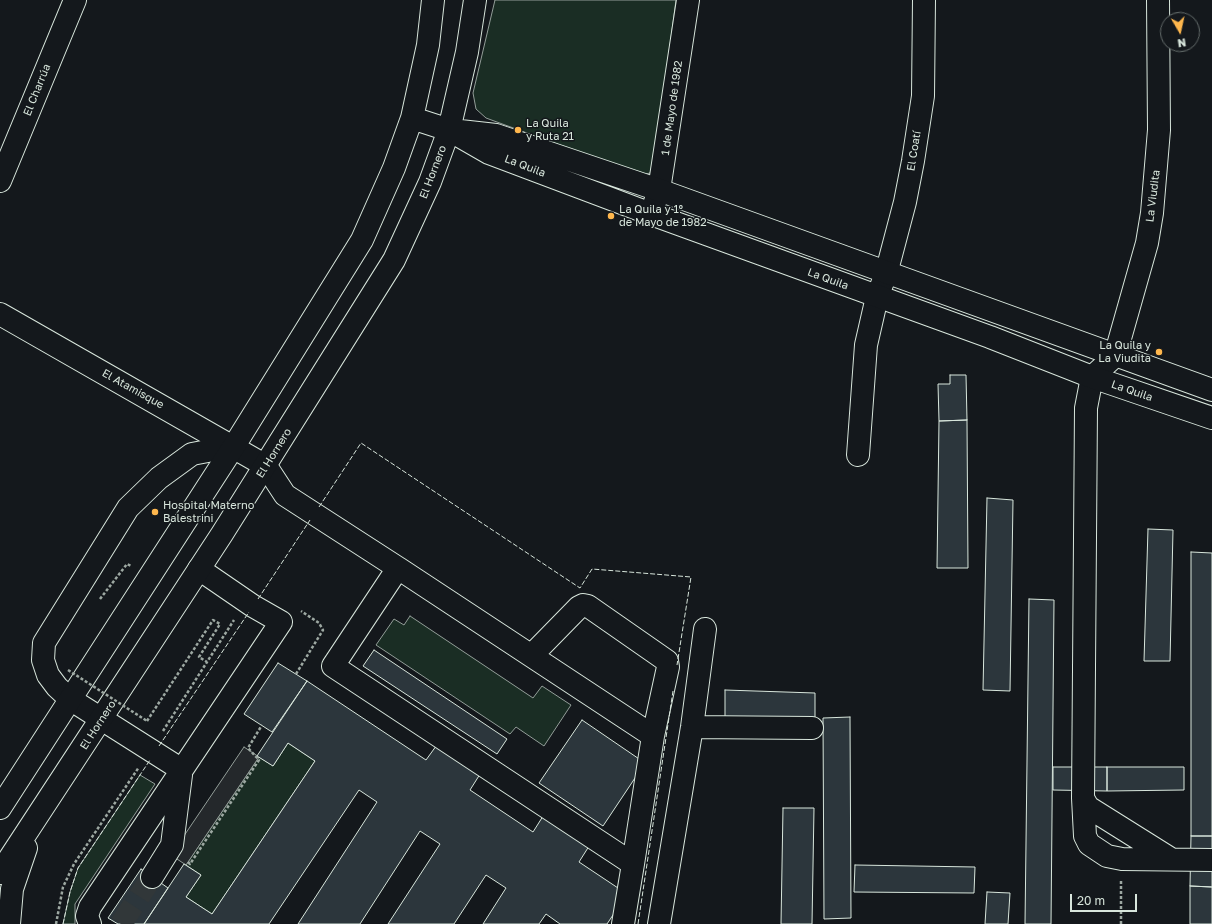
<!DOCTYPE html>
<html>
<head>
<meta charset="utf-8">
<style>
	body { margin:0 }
	#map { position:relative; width:1212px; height:924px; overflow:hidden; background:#14181c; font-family:"Golos Text",sans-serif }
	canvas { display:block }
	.north { position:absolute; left:1160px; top:12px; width:40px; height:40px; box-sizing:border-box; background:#14181c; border:1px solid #626a69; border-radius:50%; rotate:171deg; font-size:11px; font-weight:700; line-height:16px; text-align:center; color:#d8e6dc }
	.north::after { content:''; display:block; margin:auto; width:14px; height:18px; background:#ffb74d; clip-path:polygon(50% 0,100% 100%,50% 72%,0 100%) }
	.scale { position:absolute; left:1070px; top:894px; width:67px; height:18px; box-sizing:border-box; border:2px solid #d8e6dc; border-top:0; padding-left:5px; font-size:12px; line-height:14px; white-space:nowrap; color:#d8e6dc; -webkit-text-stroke:3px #14181c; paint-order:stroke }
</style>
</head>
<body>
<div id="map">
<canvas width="1212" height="924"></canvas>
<div class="north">N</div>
<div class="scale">20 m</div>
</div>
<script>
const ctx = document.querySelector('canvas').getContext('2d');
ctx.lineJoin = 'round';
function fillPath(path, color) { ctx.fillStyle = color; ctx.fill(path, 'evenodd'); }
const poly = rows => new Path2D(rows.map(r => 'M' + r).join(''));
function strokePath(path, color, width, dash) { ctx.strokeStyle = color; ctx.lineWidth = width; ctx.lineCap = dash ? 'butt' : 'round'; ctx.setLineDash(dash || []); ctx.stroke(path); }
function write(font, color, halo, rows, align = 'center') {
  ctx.font = font + ' "Golos Text",sans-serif'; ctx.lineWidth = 3; ctx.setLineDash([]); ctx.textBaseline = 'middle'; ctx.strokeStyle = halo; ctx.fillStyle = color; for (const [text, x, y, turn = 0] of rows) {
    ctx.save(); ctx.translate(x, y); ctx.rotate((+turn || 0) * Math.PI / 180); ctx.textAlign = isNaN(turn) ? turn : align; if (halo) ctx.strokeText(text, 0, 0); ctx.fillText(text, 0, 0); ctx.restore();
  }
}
const green = poly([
	[495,0,676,0,654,165,650,173,642,175,486,118,476,109,473,93,495,0],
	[410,616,533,698,542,686,571,705,544,746,516,727,510,734,376,645,394,619,404,625,410,616],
	[288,743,315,761,212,914,186,897,201,875,186,865,259,757,273,766,288,743],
	[140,775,155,784,75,904,75,924,63,924,70,892,78,868,140,775]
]);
fillPath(green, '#1a2d24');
strokePath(green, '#939e99', 1);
const parking = poly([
	[244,747,259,757,186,865,171,855,244,747]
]);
fillPath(parking, '#24282b');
strokePath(parking, '#939e99', 1);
const building = poly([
	[950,375,966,375,967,420,939,421,938,384,950,384,950,375],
	[967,420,968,568,937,568,939,421,967,420],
	[987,498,1013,500,1010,691,983,690,987,498],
	[1148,529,1173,530,1170,661,1144,661,1148,529],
	[1191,552,1212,553,1212,836,1191,836,1191,552],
	[1029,599,1054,600,1051,924,1025,924,1029,599],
	[374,650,507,739,497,754,363,666,374,650],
	[278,663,307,681,272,732,244,714,278,663],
	[307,681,426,760,439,742,482,771,470,790,533,832,545,813,591,843,579,862,627,894,607,924,560,924,546,914,539,924,483,924,506,888,486,875,454,924,388,924,440,844,420,831,360,924,298,924,377,802,359,790,269,924,144,924,184,864,201,875,186,897,212,914,315,761,288,743,273,766,257,756,307,681],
	[725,690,815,693,815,719,725,717,725,690],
	[850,717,851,918,824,919,823,718,850,717],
	[582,720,645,763,603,826,539,783,582,720],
	[1053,767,1107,767,1107,791,1053,790,1053,767],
	[1107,767,1184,767,1184,790,1107,791,1107,767],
	[783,808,814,808,812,924,781,924,783,808],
	[1191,836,1212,836,1212,887,1190,886,1191,836],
	[855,865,975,867,974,893,854,892,855,865],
	[141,869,168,888,144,924,118,924,108,918,141,869],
	[1190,886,1212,887,1212,924,1190,924,1190,886],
	[987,892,1010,893,1008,924,985,924,987,892]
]);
fillPath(building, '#2c363c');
strokePath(building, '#d8e6dc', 1);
strokePath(poly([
	[121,924,152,877]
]), '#313739', 22, [22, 11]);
const minor = poly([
	[1158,0,1159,130,1152,213,1147,243,1115,356,1092,377,1086,408,1083,798,1088,807,1171,859],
	[0,181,75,0],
	[651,214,659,190,688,0],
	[0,314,266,466,285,495,398,568,333,666,633,864,653,736,398,568],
	[858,455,866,345,877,297,886,274,905,202,913,161,923,96,924,0],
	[532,655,579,607,583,605,588,606,667,661,668,667,653,736],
	[692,727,812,728],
	[182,770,70,699,57,687,48,675,43,660,44,643,128,508,159,478,192,454,234,446],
	[1083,798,1085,836,1089,844,1107,856,1122,859,1212,860],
	[152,877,172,845,181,775],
	[90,924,87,916,90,907,281,622,253,606,199,569],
	[623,924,633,864],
	[659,924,692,727,705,629]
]);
const major = poly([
	[412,118,449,130,489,153,651,214,990,337,1092,377,1212,418],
	[460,131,496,135,659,190,1212,390],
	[0,808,234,446,362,240,394,168,412,118,428,45,433,0],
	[0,873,222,534,394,260,430,182,449,130,467,52,475,0],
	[9,924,12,889,26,848]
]);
strokePath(minor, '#d8e6dc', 24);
strokePath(major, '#d8e6dc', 24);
strokePath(poly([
	[100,599,127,564,131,566],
	[296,674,323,630,319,623,301,611],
	[147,721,213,620,220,624,199,657,207,662,234,620],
	[163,731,207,662],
	[188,862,190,864,259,760,248,748,262,725],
	[56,924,63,887,74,864,139,767],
	[1121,924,1121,881]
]), '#9da8a2', 2.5, [3, 2]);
strokePath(minor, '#14181c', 22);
strokePath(major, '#14181c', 22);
strokePath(poly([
	[68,670,147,721]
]), '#9da8a2', 2.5, [3, 2]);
strokePath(poly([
	[319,507,361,443,580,588,592,569,691,577,677,665],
	[258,599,310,520],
	[159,746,249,612],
	[63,924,70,892,78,868,150,760],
	[638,924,673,691]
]), '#d8e6dc', 1, [5, 2]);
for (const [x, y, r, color] of [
	[518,130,4,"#ffb74d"],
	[611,216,4,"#ffb74d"],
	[1159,352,4,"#ffb74d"],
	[155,512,4,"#ffb74d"]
]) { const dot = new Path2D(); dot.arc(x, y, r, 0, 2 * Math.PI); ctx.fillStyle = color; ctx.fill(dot); strokePath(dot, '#14181c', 1.5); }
write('11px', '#d8e6dc', '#14181c', [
	["El Charrúa",37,90,-68],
	["1 de Mayo de 1982",672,108,-82],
	["El Coatí",914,151,-81],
	["La Quila",525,166,21],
	["El Hornero",433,172,-69],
	["La Viudita",1153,196,-83],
	["La Quila",828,279,20],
	["El Atamisque",133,389,29],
	["La Quila",1132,391,19],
	["El Hornero",274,453,-58],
	["El Hornero",98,725,-57]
]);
write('11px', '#d8e6dc', '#14181c', [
	["La Quila",526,124],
	["y Ruta 21",526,137],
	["La Quila y 1º",619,210],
	["de Mayo de 1982",619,223],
	["La Quila y",1151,346,"right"],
	["La Viudita",1151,359,"right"],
	["Hospital Materno",163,506],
	["Balestrini",163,519]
], 'left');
</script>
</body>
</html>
